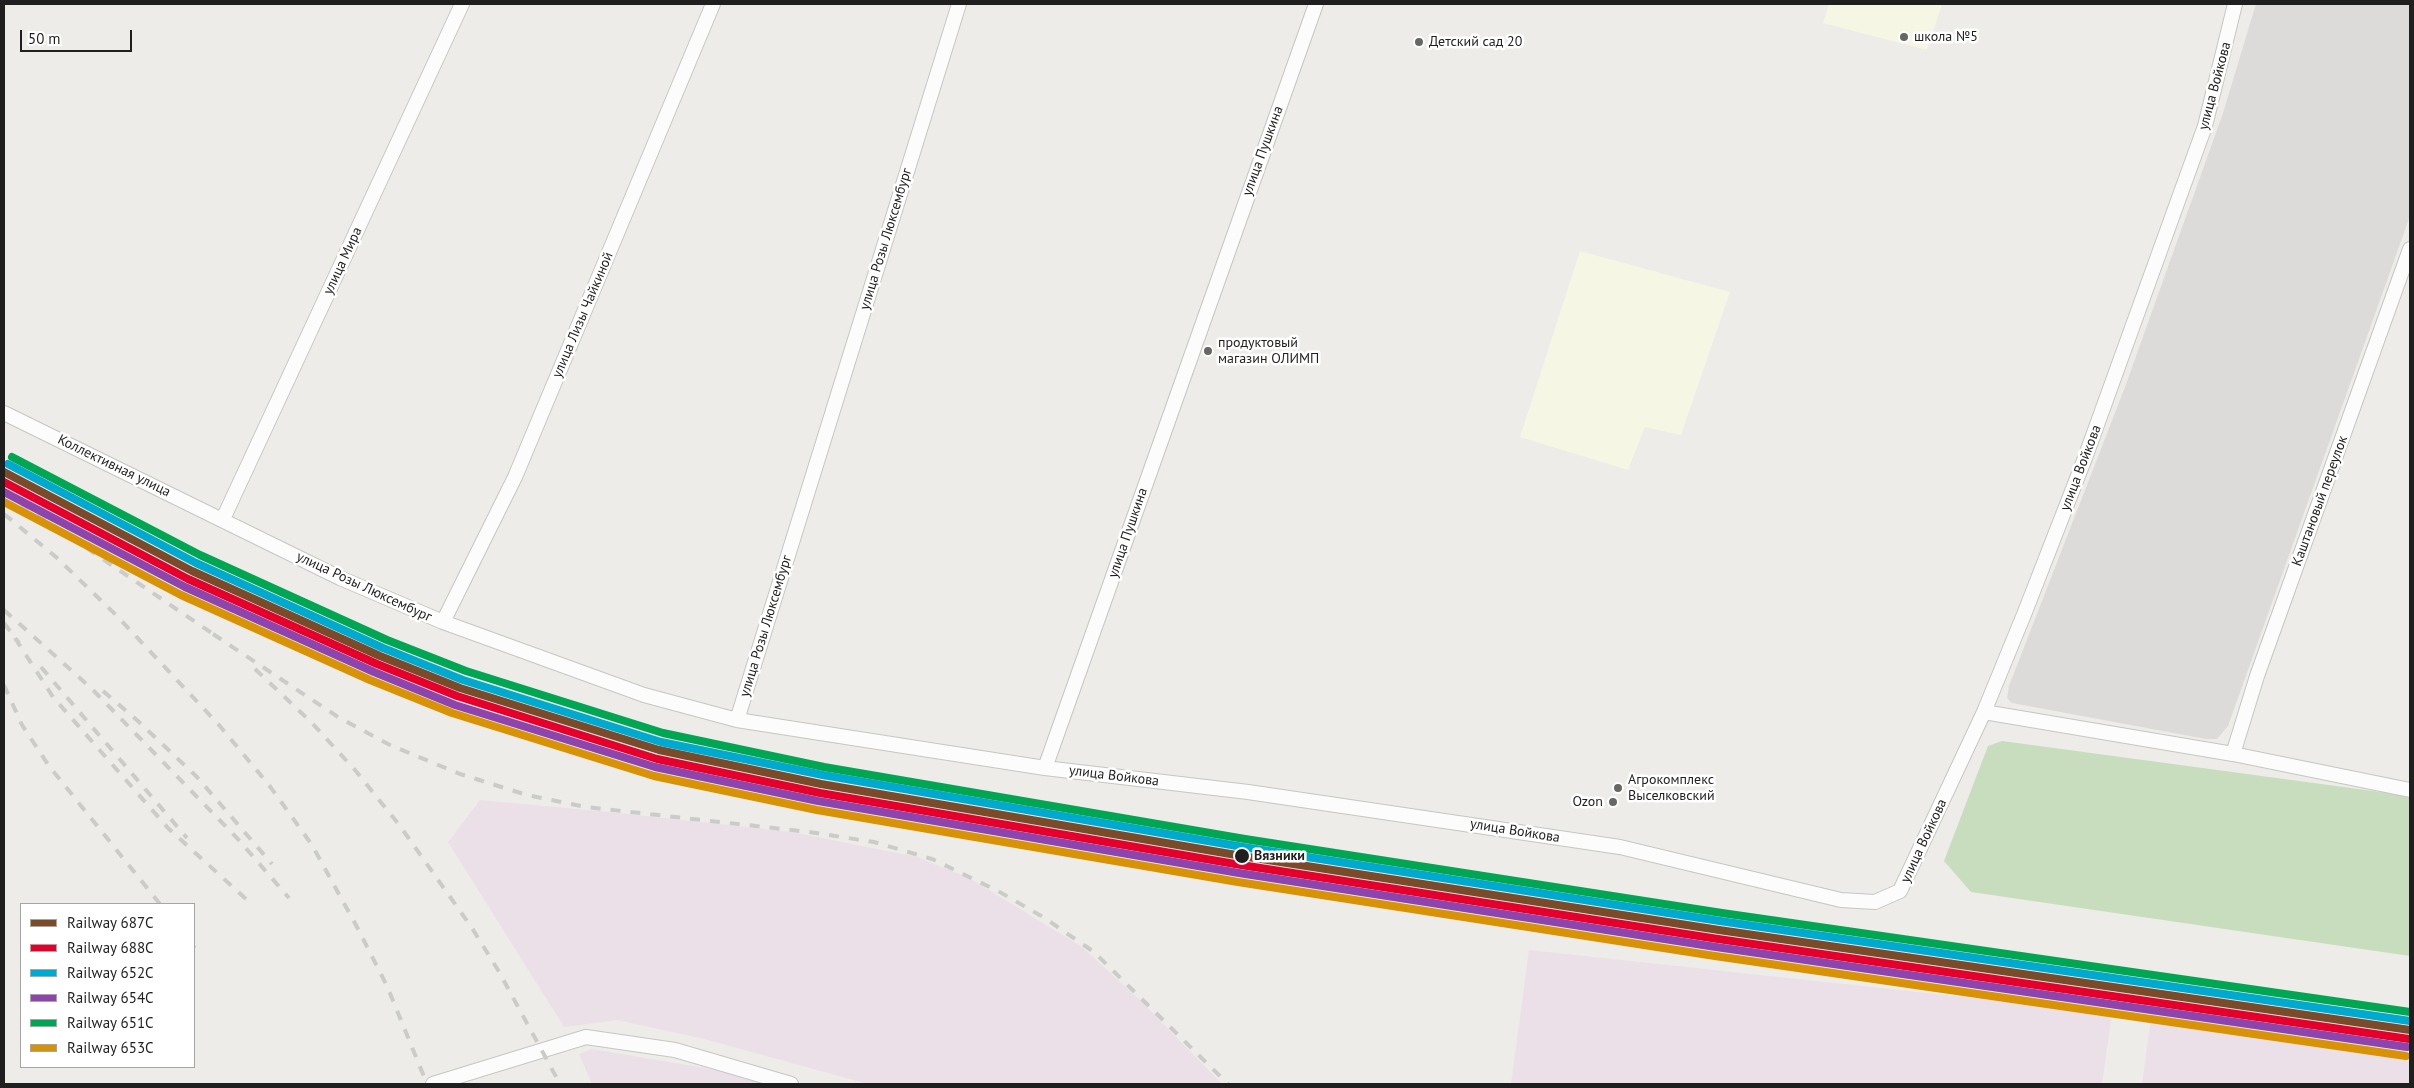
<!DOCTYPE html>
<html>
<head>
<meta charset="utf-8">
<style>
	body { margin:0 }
	#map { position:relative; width:2414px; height:1088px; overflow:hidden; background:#edece8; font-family:"PT Sans",sans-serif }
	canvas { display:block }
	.frame { position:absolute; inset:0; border:5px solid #1f1f1f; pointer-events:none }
	.legend { position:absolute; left:20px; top:903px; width:175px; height:165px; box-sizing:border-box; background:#fff; border:1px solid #a5a5a5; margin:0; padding:6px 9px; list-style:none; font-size:15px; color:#1f1f1f }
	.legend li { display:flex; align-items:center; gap:10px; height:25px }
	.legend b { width:25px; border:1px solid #a5a5a5 }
	.scale { position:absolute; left:20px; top:30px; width:112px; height:22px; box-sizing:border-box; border:2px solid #1f1f1f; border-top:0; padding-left:6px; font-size:15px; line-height:18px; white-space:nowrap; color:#1f1f1f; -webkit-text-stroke:4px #fff; paint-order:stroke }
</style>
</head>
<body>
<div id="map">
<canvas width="2414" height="1088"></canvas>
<div class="frame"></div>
<ul class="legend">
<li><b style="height:6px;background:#7a4b2a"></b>Railway 687С</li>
<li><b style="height:6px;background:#e4002b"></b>Railway 688С</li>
<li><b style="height:6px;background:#00a9ce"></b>Railway 652С</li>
<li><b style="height:6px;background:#8e44ad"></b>Railway 654С</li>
<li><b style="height:6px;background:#00a651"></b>Railway 651С</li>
<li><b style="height:6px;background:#d79205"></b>Railway 653С</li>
</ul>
<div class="scale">50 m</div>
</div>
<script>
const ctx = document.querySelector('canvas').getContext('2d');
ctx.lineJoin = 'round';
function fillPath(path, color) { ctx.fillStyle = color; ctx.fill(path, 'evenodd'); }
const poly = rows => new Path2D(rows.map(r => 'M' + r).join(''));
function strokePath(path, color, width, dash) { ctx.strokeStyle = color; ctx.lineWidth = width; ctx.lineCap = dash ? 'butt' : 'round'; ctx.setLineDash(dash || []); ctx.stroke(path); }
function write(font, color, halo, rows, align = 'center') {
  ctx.font = font + ' "PT Sans",sans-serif'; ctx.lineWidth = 5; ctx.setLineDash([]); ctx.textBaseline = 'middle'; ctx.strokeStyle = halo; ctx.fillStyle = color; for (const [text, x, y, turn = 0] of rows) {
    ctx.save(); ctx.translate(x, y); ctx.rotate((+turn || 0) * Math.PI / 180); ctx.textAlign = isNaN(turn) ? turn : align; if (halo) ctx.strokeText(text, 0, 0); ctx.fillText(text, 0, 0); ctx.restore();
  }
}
fillPath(poly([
	[2256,4,2410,4,2410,216,2228,726,2217,739,2206,739,2012,703,2007,698,2009,686,2125,387,2223,113]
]), '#dddbd9');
fillPath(poly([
	[480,800,609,812,792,832,917,857,971,879,1082,947,1142,1002,1222,1084,868,1084,704,1039,617,1020,564,1027,448,842],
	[1529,950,2112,1013,2102,1084,1511,1084],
	[2153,1003,2254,1015,2251,1037,2410,1060,2410,1084,2142,1084],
	[592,1049,705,1068,774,1084,592,1084,579,1054]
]), '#ebe0e7');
fillPath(poly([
	[1829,4,1942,4,1927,50,1823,23],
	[1580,251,1730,292,1681,435,1645,427,1628,470,1520,437]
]), '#f6f6e4');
fillPath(poly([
	[2002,741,2410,796,2410,956,1971,892,1944,861,1988,746]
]), '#c7ddbd');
const street = poly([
	[4,413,340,578,443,622,644,695,737,720,1045,768,1248,792,1620,847,1841,900,1875,902,1900,891,1984,712,2025,612,2085,458,2205,126,2235,4],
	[223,519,462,4],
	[443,622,515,477,713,4],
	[1984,712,2233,754,2410,790],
	[737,720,959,4],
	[2233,754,2257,676,2410,249],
	[1045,768,1316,4],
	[433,1084,586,1037,675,1050,791,1084]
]);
strokePath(street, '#c6c6c4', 16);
strokePath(street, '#fcfcfc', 14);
strokePath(poly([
	[4,492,219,638],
	[4,514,56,557,116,615,219,725,269,785,312,845,357,927,387,986,427,1084],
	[4,610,91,688,237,838,289,898],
	[4,623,19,643],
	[213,634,338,717,390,745,460,774,527,795,586,807,809,832,874,842,932,859,998,891,1043,917,1094,952,1228,1084],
	[15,638,53,697,168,828,247,900],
	[41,667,187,838],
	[255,669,312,723,355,770,400,826,472,928,498,970,560,1084],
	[4,685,22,725,49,766,160,904],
	[103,691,139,722,197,777,272,864],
	[194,947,195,948]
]), '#cbcbca', 4, [10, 10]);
strokePath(poly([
	[4,472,192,571,380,656,460,688,659,750,821,784,1242,856,1719,930,2410,1030]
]), '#7a4b2a', 8);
strokePath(poly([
	[4,482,188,579,377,664,457,696,657,759,820,793,1241,865,1718,939,2409,1039]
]), '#e4002b', 8);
strokePath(poly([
	[8,464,196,563,383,648,463,680,661,742,823,775,1243,847,1720,921,2410,1021]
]), '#00a9ce', 8);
strokePath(poly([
	[4,492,185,587,374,672,455,705,655,767,818,801,1239,873,1716,947,2407,1047]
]), '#8e44ad', 8);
strokePath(poly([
	[12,457,200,555,387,640,466,671,663,733,824,767,1245,839,1722,913,2410,1012]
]), '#00a651', 8);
strokePath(poly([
	[4,502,181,595,370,680,452,713,654,776,817,810,1238,882,1715,956,2406,1056]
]), '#d79205', 8);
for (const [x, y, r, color] of [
	[1904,37,5,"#676765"],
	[1419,42,5,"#676765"],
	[1208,351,5,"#676765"],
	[1618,788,5,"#676765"],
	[1613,802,5,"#676765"],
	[1242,856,8,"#1f1f1f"]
]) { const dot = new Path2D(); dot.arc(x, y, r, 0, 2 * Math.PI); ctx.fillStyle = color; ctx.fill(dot); strokePath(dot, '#fff', 2); }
write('14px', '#1f1f1f', '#fff', [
	["школа №5",1914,37],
	["Детский сад 20",1429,42],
	["продуктовый",1218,343],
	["магазин ОЛИМП",1218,359],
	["Агрокомплекс",1628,780],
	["Выселковский",1628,796],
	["Ozon",1603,802,"right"]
], 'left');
write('14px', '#1f1f1f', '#fff', [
	["улица Войкова",2215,86,-75],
	["улица Пушкина",1263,151,-70],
	["улица Розы Люксембург",886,239,-73],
	["улица Мира",343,261,-65],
	["улица Лизы Чайкиной",583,315,-67],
	["Коллективная улица",114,466,26],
	["улица Войкова",2081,468,-69],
	["Каштановый переулок",2320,501,-70],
	["улица Пушкина",1128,533,-71],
	["улица Розы Люксембург",364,587,25],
	["улица Розы Люксембург",766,626,-73],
	["улица Войкова",1114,776,7],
	["улица Войкова",1515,831,9],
	["улица Войкова",1924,841,-65]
]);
write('bold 14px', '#1f1f1f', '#fff', [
	["Вязники",1254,856]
], 'left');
</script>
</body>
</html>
